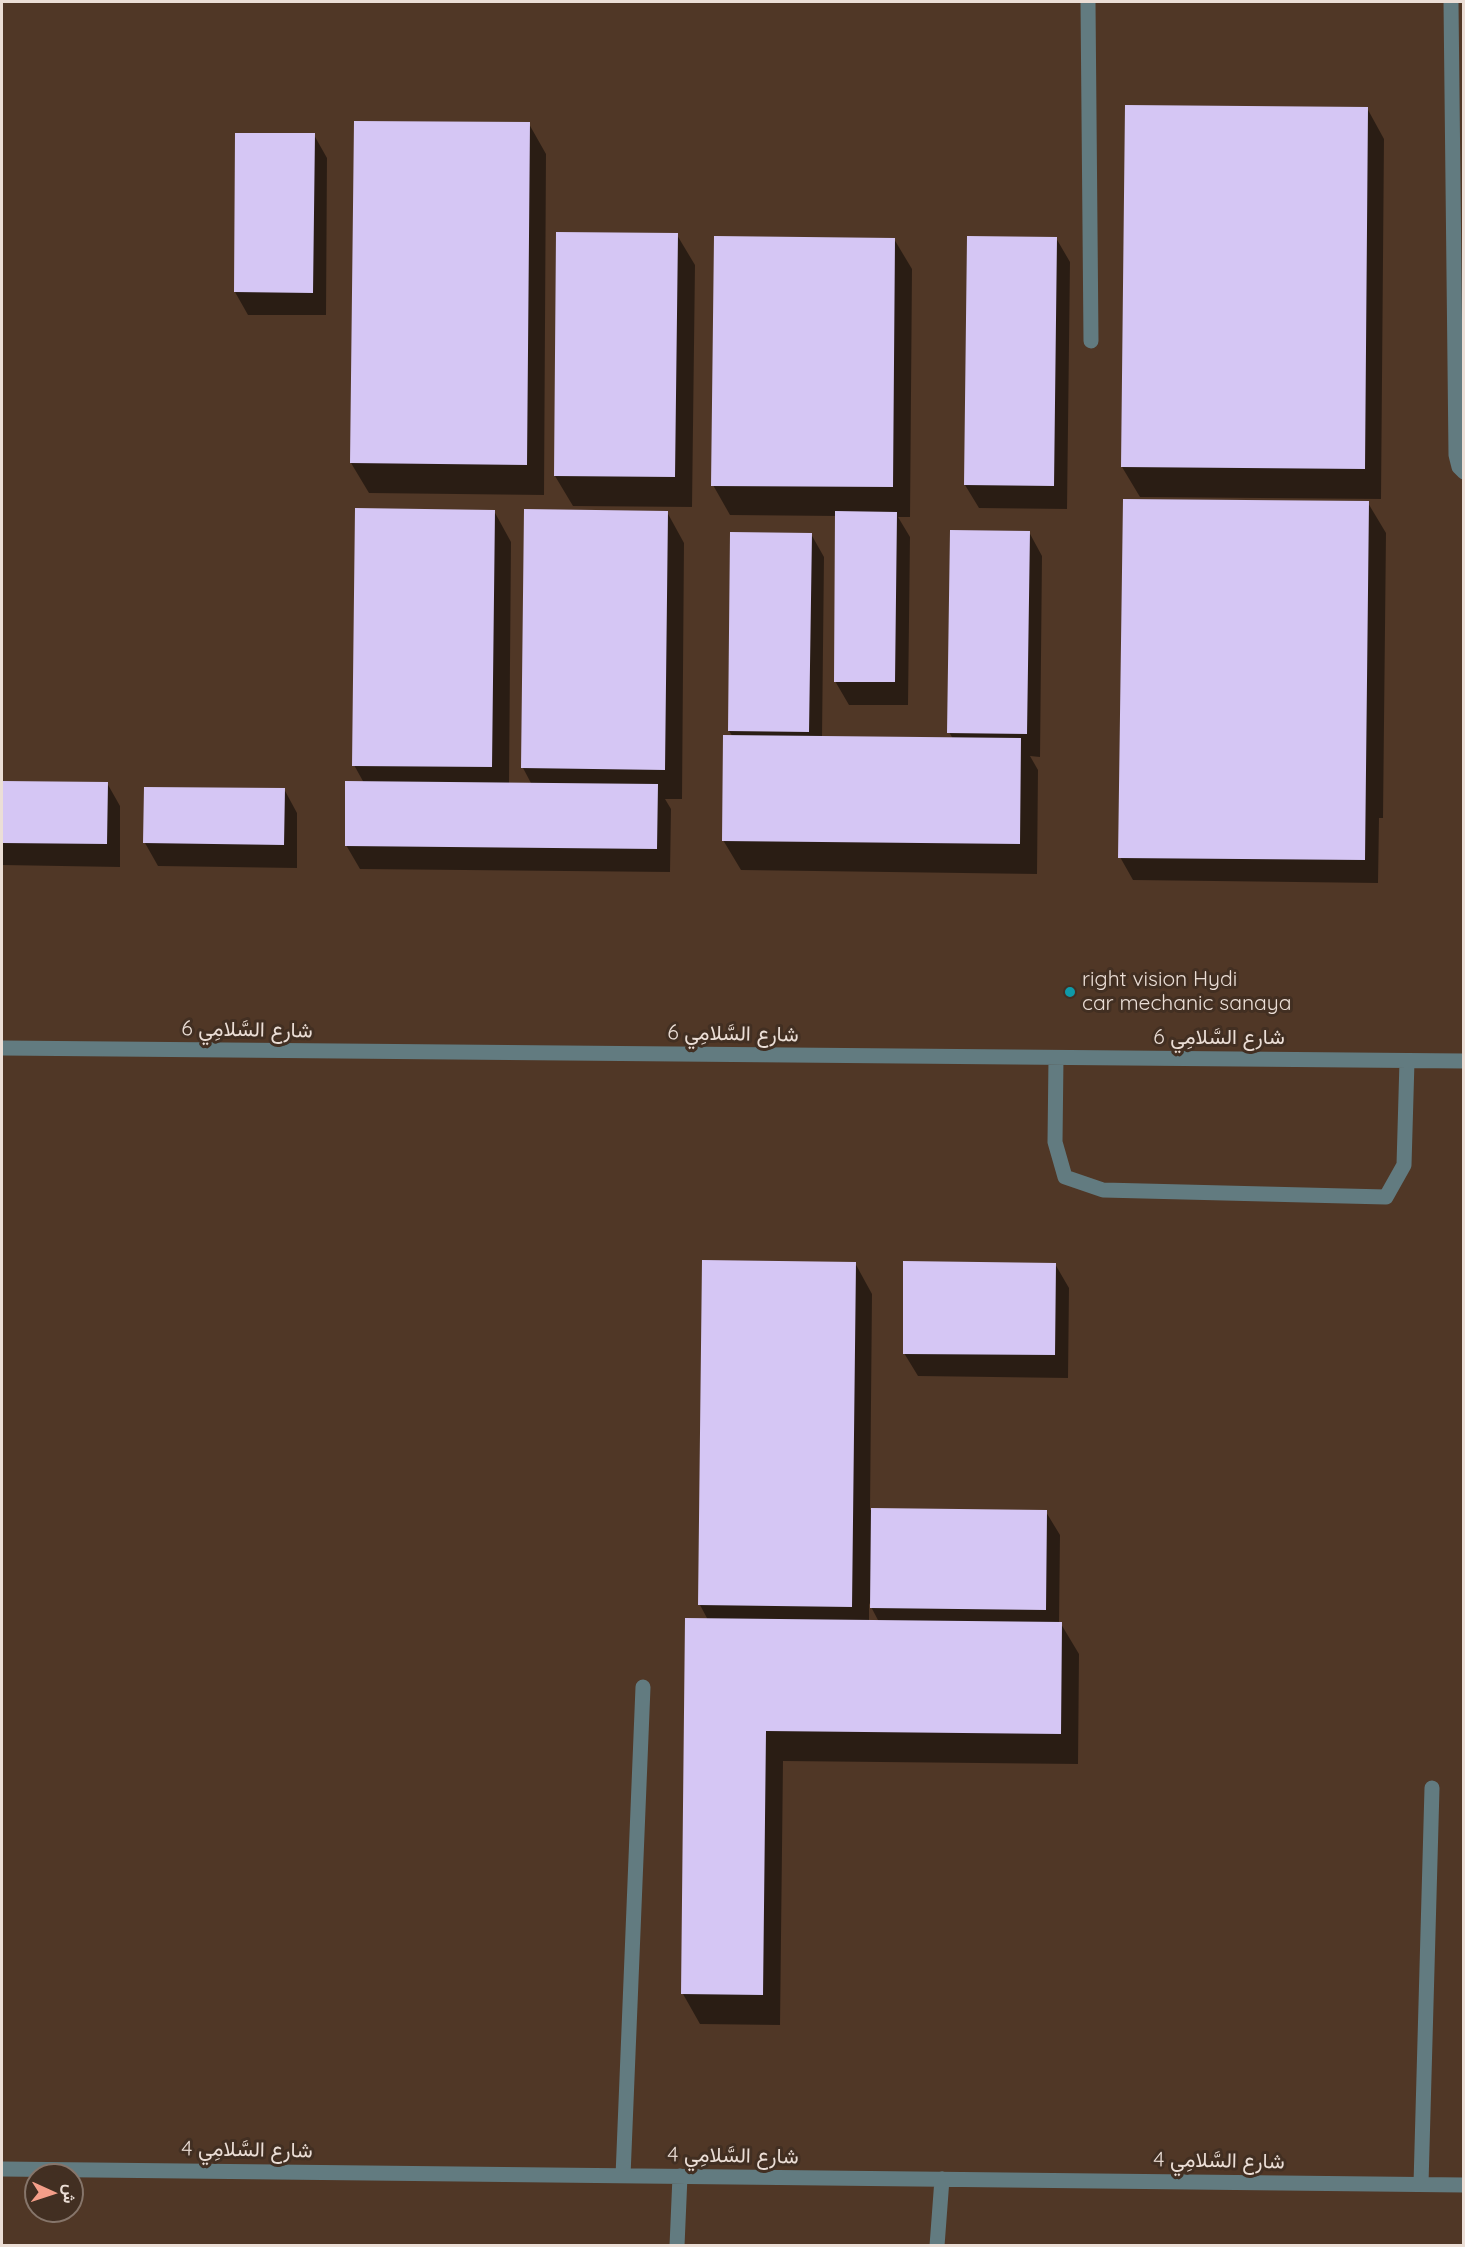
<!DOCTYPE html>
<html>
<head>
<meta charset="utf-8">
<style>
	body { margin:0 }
	#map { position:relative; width:1465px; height:2247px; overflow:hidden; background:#422f22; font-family:Quicksand,Vazirmatn,sans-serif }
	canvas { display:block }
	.frame { position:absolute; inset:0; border:3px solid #ebded6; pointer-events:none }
	.north { position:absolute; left:24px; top:2163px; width:60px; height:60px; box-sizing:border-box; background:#422f22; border:2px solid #86756a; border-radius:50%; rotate:93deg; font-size:16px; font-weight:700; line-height:24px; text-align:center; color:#ebded6 }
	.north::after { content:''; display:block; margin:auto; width:21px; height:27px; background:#f49e89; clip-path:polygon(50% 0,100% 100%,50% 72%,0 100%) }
</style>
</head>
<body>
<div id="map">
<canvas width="1465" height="2247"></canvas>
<div class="frame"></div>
<div class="north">ش</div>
</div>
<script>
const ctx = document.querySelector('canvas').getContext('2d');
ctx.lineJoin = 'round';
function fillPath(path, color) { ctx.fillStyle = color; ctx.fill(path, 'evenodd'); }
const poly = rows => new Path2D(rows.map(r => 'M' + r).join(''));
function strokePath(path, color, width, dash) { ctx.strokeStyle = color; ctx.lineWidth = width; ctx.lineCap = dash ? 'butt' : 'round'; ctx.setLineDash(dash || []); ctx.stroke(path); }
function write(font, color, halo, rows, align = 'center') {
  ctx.font = font + ' Quicksand,Vazirmatn,sans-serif'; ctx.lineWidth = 6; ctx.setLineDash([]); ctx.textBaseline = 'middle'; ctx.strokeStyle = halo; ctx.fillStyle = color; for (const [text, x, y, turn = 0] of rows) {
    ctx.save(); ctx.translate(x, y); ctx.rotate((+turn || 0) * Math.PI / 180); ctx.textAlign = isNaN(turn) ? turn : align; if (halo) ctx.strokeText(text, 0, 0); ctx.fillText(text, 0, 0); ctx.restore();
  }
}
fillPath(poly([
	[2,2,1463,2,1463,2245,2,2246],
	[36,2175,72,2175,72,2211,36,2211]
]), '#503726');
fillPath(poly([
	[1367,108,1384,139,1381,499,1140,497,1122,467],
	[529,124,546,154,544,495,369,493,351,463],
	[314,135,327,158,326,315,248,315,235,292],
	[677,235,695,265,692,507,573,506,555,476],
	[1056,238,1070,262,1067,509,979,508,965,485],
	[894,239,912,269,910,517,898,517,910,537,908,705,849,705,835,681,837,516,730,515,713,485],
	[1368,503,1386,533,1383,818,1379,818,1378,883,1133,880,1120,857],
	[494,511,511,542,509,784,532,785,523,768,667,512,684,543,682,799,665,799,671,809,670,872,360,869,346,845,364,783,354,765],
	[1029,532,1042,556,1040,757,1030,756,1038,770,1037,874,741,870,723,840,733,737,729,731,811,534,824,557,822,738,953,739,949,732],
	[2,782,107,783,120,806,120,867,2,865],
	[284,789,297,813,297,868,158,866,145,843],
	[703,1262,855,1263,872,1294,870,1510,1046,1512,1060,1535,1059,1624,1061,1624,1079,1654,1078,1764,783,1761,780,2025,700,2024,683,1994,708,1620,700,1605],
	[869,1603,879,1622,869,1621],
	[1055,1264,1069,1288,1068,1378,918,1376,904,1353]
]), '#0007');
fillPath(poly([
	[1125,105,1368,107,1365,469,1121,467],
	[354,121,530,122,527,465,350,463],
	[235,133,315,133,313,293,234,292],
	[556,232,678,233,675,477,554,476],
	[714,236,895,238,893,487,711,486],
	[967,236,1057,237,1054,486,964,485],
	[1123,499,1369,501,1365,860,1118,858],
	[355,508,495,510,492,767,352,766],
	[524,509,668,511,665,770,521,768],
	[835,511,897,512,895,682,834,682],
	[950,530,1030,531,1027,734,947,733],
	[730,532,812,533,809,732,728,731],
	[723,735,1021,738,1020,844,722,841],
	[2,781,108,782,107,844,2,843],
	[345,781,658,784,657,849,345,846],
	[144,787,285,788,284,845,143,843],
	[702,1260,856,1262,852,1607,698,1605],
	[903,1261,1056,1263,1055,1355,903,1354],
	[871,1508,1047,1510,1046,1610,870,1608],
	[685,1618,1062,1622,1061,1734,766,1731,763,1995,681,1994]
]), '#d5c6f4');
strokePath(poly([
	[1088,2,1091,341],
	[1451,2,1456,455,1459,467,1464,472],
	[2,1048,1464,1061],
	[1056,1058,1055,1142,1065,1177,1103,1190,1386,1197,1404,1165,1407,1061],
	[2,2169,1464,2185],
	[623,2176,643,1687],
	[1421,2184,1432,1788],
	[677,2246,680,2176],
	[937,2246,942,2179]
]), '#627b80', 15);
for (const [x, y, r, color] of [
	[1070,992,6,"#0f9aa8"]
]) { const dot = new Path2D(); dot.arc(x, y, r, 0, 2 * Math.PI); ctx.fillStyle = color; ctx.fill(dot); strokePath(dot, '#422f22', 2); }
write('21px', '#ebded6', '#422f22', [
	["right vision Hydi",1082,980],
	["car mechanic sanaya",1082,1004]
], 'left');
write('21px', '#ebded6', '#422f22', [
	["شارع السَّلامِي 6",247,1030,1],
	["شارع السَّلامِي 6",733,1034,1],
	["شارع السَّلامِي 6",1219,1038],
	["شارع السَّلامِي 4",247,2150,1],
	["شارع السَّلامِي 4",733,2156,1],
	["شارع السَّلامِي 4",1219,2161,1]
]);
</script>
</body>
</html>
